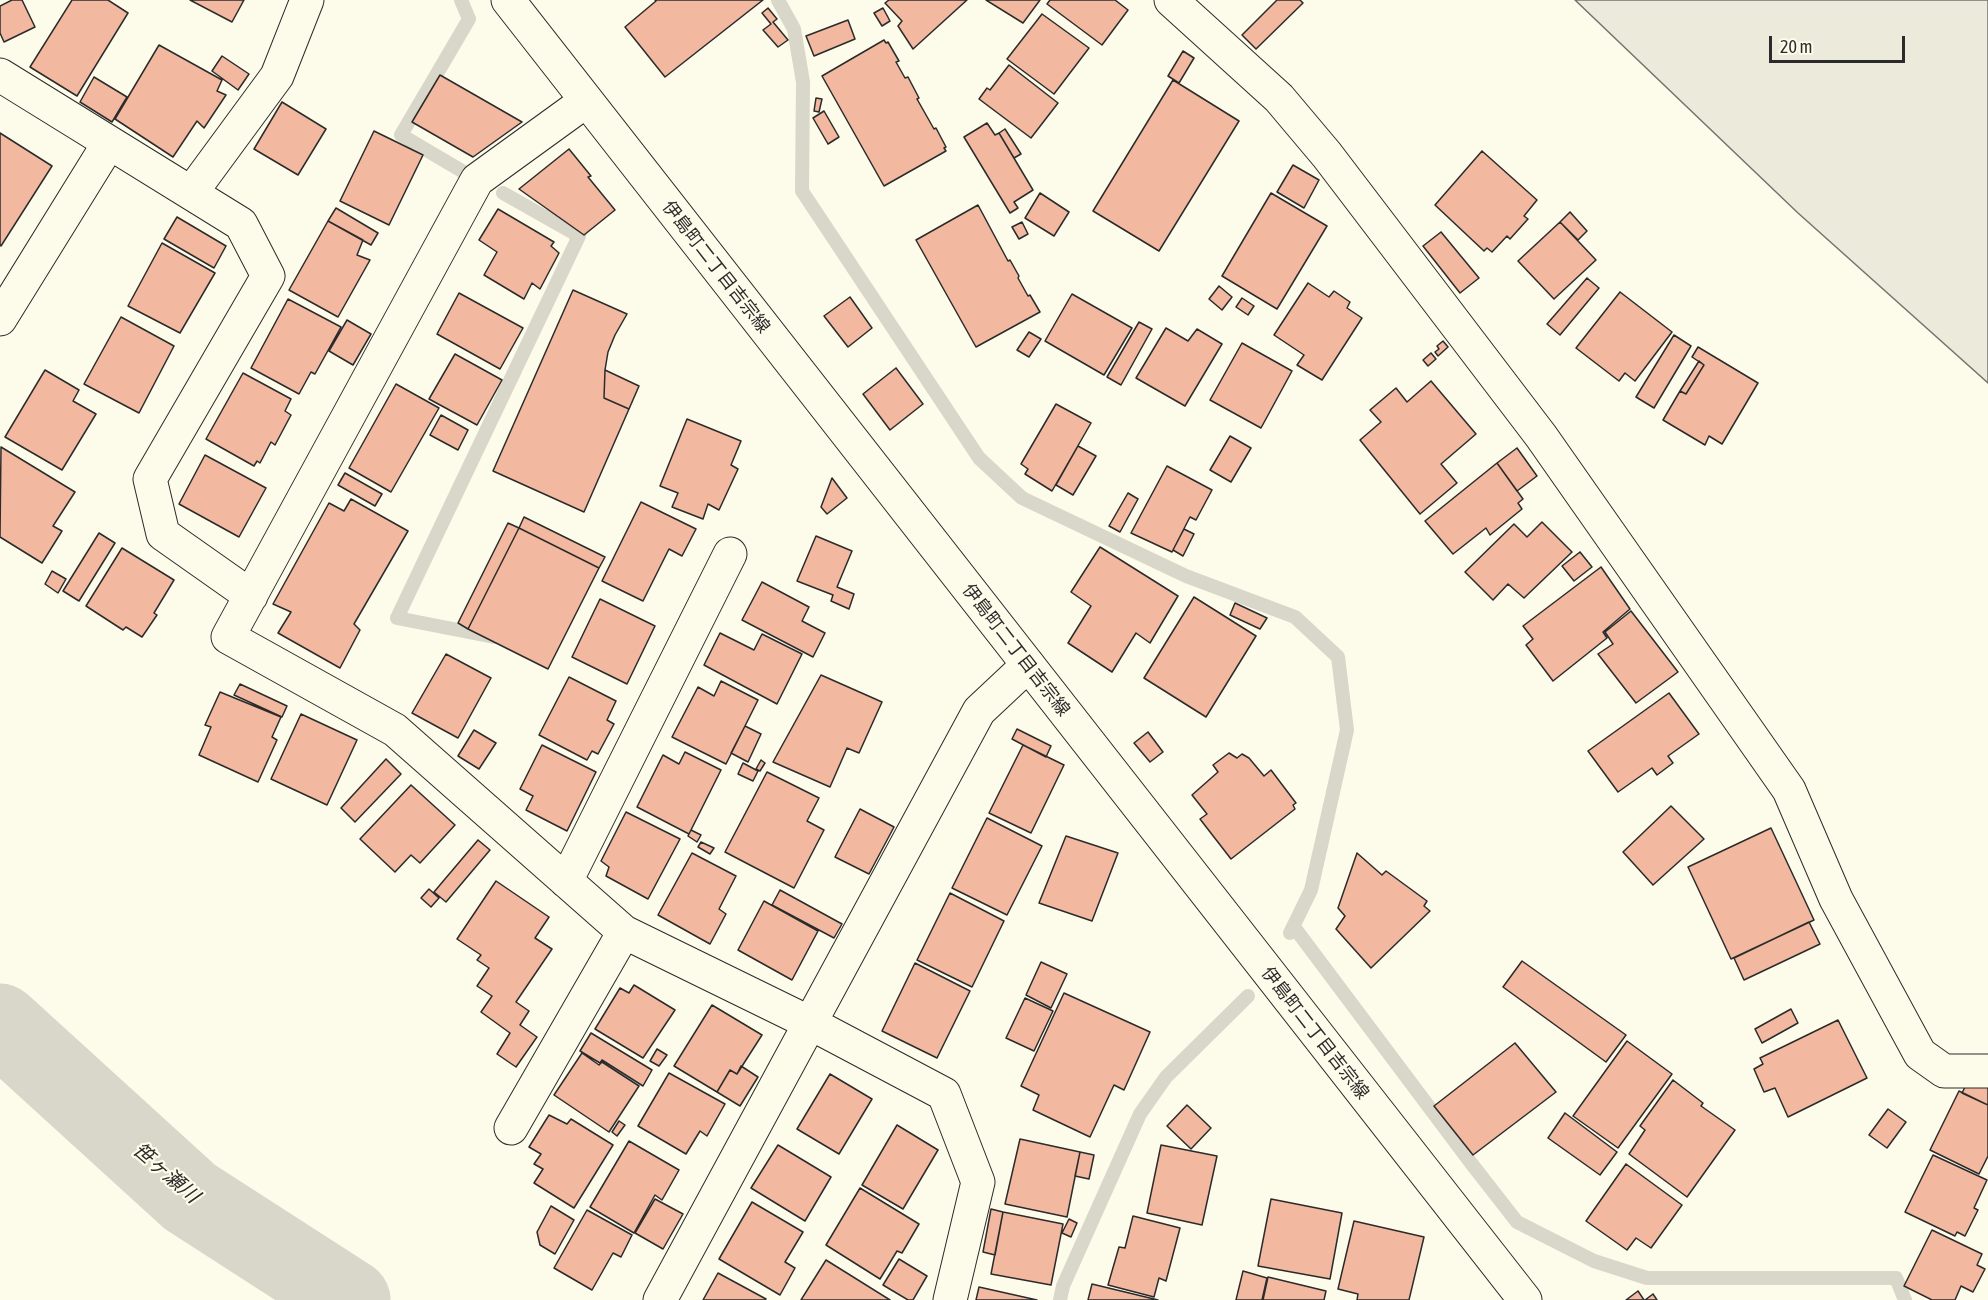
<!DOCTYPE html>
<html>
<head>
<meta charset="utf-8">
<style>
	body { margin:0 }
	#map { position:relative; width:1988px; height:1300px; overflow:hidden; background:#fdfbea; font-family:"Asap Condensed",sans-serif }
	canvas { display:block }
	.scale { position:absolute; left:1769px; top:36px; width:136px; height:27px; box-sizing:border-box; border:3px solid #2b2b2b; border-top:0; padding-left:8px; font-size:18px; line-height:21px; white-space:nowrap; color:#2b2b2b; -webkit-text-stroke:4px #fdfbea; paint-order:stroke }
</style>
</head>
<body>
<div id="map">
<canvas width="1988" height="1300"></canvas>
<div class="scale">20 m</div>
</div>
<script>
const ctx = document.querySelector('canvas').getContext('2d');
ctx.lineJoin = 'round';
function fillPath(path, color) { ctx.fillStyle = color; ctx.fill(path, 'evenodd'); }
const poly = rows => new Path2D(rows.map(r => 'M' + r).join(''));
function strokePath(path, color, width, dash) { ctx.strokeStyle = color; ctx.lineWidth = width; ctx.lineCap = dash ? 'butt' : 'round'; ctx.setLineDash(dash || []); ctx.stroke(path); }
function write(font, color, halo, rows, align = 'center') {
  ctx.font = font + ' "Asap Condensed","Noto Sans JP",sans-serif'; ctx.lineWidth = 4.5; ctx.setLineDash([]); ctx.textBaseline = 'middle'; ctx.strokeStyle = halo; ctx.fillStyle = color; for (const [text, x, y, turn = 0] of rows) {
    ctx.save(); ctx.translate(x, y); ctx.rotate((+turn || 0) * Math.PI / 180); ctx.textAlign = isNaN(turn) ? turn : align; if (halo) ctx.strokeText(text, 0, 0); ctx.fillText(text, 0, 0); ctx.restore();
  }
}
const green = poly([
	[1575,0,1988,0,1988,383,1798,213,1575,0]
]);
fillPath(green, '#ecebdb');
strokePath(green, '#74746e', 1.5);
strokePath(poly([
	[461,0,469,19,401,135,462,171],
	[778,0,794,29,803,82,802,191,979,458,1022,498,1186,576,1295,617,1338,657,1347,730,1311,890,1290,933],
	[494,637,397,618,579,236,503,193],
	[1294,927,1471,1163,1517,1222,1594,1261,1647,1278,1896,1278,1905,1300],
	[1060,1300,1063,1286,1140,1114,1166,1077,1248,996]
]), '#d8d7c9', 14);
strokePath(poly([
	[0,1024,190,1197,350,1300]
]), '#d8d7c9', 81);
const building = poly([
	[12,0,22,0,35,27,4,42,0,33,0,6,12,0],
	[72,0,108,0,128,13,77,96,30,67,72,0],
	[190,0,244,0,232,22,190,0],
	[655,0,763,0,665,77,625,27,656,1,655,0],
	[889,0,967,0,913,49,898,26,902,21,885,3,889,0],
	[986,0,1040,0,1023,23,986,0],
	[1050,0,1115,0,1128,10,1102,45,1047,4,1050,0],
	[1277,0,1300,0,1303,3,1256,49,1242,35,1277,0],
	[768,8,777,19,773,22,788,40,778,47,763,30,771,24,762,13,768,8],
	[883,8,890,21,882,26,874,13,883,8],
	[1042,14,1089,48,1054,94,1007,59,1042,14],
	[848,20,855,39,814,56,806,36,848,20],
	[884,40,886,43,888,42,899,61,896,62,905,78,908,77,919,98,917,99,934,129,936,128,946,147,944,148,946,151,884,186,822,76,884,40],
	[159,45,222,80,217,91,226,95,204,128,197,121,173,157,115,119,159,45],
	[1183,51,1194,58,1179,83,1168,76,1183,51],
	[222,56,249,74,238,90,212,71,222,56],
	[1009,65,1058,103,1031,138,979,99,987,88,990,90,1009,65],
	[440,75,522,122,473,157,412,122,440,75],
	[94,77,127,97,112,122,80,102,94,77],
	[1173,80,1239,121,1159,251,1093,211,1173,80],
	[816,98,822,99,819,112,814,111,816,98],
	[282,102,326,129,298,175,254,149,282,102],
	[824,111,839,137,828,144,813,118,824,111],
	[987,123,995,135,999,133,1033,190,1014,202,1018,208,1010,213,964,137,987,123],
	[1005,129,1021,154,1014,158,999,133,1005,129],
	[374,131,423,155,389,225,340,201,374,131],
	[0,133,52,166,1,246,0,245,0,133],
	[569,149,591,176,588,177,615,210,584,235,519,189,569,149],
	[1482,151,1537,200,1524,216,1528,219,1510,239,1507,236,1492,252,1487,248,1484,251,1435,205,1482,151],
	[1293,165,1319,180,1304,208,1277,192,1293,165],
	[1040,193,1069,212,1054,236,1025,218,1040,193],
	[1271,193,1327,226,1277,309,1222,276,1271,193],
	[978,205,1008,261,1010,260,1019,276,1018,278,1028,296,1030,295,1040,312,976,347,916,240,978,205],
	[336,208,378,233,371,245,328,221,336,208],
	[498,209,554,242,551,246,559,253,540,289,532,283,524,299,484,275,497,252,479,240,498,209],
	[1570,212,1587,231,1578,240,1560,222,1570,212],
	[177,217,226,246,214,268,164,239,177,217],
	[328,221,363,240,357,255,370,260,338,317,289,290,328,221],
	[1022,222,1028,234,1019,239,1012,227,1022,222],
	[1560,222,1596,260,1554,299,1518,261,1560,222],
	[1441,232,1479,278,1460,293,1423,246,1441,232],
	[162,243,215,273,180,333,128,306,162,243],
	[1587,278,1599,288,1560,335,1547,324,1587,278],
	[1308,283,1329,297,1334,291,1350,302,1347,308,1362,318,1322,380,1297,365,1304,355,1274,335,1308,283],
	[1219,286,1232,297,1222,310,1209,299,1219,286],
	[573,290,627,314,615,335,608,352,605,370,604,398,629,409,584,512,493,471,573,290],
	[1620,292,1672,332,1635,381,1625,373,1619,381,1576,348,1620,292],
	[459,293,523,328,500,369,437,334,459,293],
	[1072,294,1132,328,1104,375,1045,341,1072,294],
	[850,297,872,328,848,347,824,316,850,297],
	[1242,298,1254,306,1248,315,1236,307,1242,298],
	[288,299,341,327,315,374,311,372,299,394,251,368,288,299],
	[121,317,174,346,139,413,84,384,121,317],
	[347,320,371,334,353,365,329,351,347,320],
	[1139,322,1152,329,1121,385,1107,377,1139,322],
	[1166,328,1188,341,1197,329,1222,344,1185,406,1136,378,1166,328],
	[1029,332,1041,339,1029,357,1017,350,1029,332],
	[1674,335,1691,346,1654,408,1636,397,1674,335],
	[1443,341,1448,347,1438,356,1435,352,1439,349,1437,346,1443,341],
	[1242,343,1292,371,1261,428,1210,400,1242,343],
	[1698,347,1758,383,1722,444,1709,436,1705,445,1663,420,1680,391,1686,394,1704,365,1692,357,1698,347],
	[1431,353,1436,359,1428,366,1423,360,1431,353],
	[455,354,502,380,477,425,429,399,455,354],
	[1699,361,1704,365,1686,394,1680,391,1699,361],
	[896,368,923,404,890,430,863,394,896,368],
	[45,370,79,390,73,401,96,414,62,470,5,437,45,370],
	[605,370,639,386,629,409,604,398,605,370],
	[243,373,291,399,285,411,291,415,275,445,271,442,260,463,257,461,254,466,206,439,243,373],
	[1431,381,1476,434,1441,464,1457,483,1420,514,1360,440,1381,422,1370,410,1396,388,1407,402,1431,381],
	[396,384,439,408,391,492,349,468,396,384],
	[1056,404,1091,423,1052,491,1025,474,1028,469,1021,464,1056,404],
	[441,415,468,430,458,450,430,435,441,415],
	[687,419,741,441,731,465,738,469,719,510,708,504,703,519,672,507,678,493,660,486,687,419],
	[1230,436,1251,448,1231,482,1210,470,1230,436],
	[1078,446,1096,456,1073,495,1056,485,1078,446],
	[1,447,75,492,53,526,62,531,42,563,0,537,1,447],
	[1517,448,1537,476,1517,491,1497,463,1517,448],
	[205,455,266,488,239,537,179,504,205,455],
	[1497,463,1523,499,1518,503,1522,509,1490,535,1486,528,1453,554,1425,521,1497,463],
	[1167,466,1212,490,1196,520,1190,517,1172,552,1131,533,1167,466],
	[345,473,382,494,375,506,338,485,345,473],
	[832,478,847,498,827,514,821,507,832,478],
	[1128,493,1138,499,1120,532,1109,526,1128,493],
	[351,499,408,531,354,624,360,630,340,668,278,633,291,612,273,604,329,503,344,511,351,499],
	[641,502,696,529,682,556,669,549,643,601,602,581,641,502],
	[524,517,605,557,599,568,519,528,524,517],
	[1542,522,1572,552,1524,598,1508,584,1493,600,1465,572,1514,524,1527,537,1542,522],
	[508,523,519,528,468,629,458,623,508,523],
	[519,528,599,568,548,669,468,629,519,528],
	[1184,529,1194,534,1183,556,1173,550,1184,529],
	[99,533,115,543,79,601,63,591,99,533],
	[816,536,852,551,837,587,854,594,849,609,831,601,833,595,797,581,816,536],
	[1100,547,1178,596,1150,643,1136,633,1112,672,1068,643,1091,606,1071,592,1100,547],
	[122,548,174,580,154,613,157,615,142,637,126,627,123,630,86,606,122,548],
	[1580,552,1592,567,1574,581,1562,566,1580,552],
	[1601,567,1630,609,1603,632,1607,638,1553,681,1526,645,1533,639,1523,626,1601,567],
	[52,571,66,579,58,593,45,584,52,571],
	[762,582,809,607,802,621,825,633,813,657,742,620,762,582],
	[1194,597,1256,636,1206,717,1144,678,1194,597],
	[600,599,655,626,627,684,572,657,600,599],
	[1235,603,1267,618,1260,629,1230,615,1235,603],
	[1631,611,1678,672,1636,703,1598,654,1613,644,1605,632,1631,611],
	[720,633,754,650,762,634,802,654,777,704,704,665,720,633],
	[446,654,491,678,458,738,412,713,446,654],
	[821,675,882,702,859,753,847,748,830,787,773,762,821,675],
	[569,677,616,701,607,720,614,724,598,754,592,751,587,760,539,735,569,677],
	[721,681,758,700,726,764,672,737,698,687,714,696,721,681],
	[240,684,287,706,282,717,234,695,240,684],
	[220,692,281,717,272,737,277,740,258,782,199,755,211,727,205,725,220,692],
	[1669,693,1699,734,1668,756,1673,763,1657,775,1652,768,1618,792,1588,751,1669,693],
	[301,714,357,740,327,805,271,779,301,714],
	[745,726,761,734,748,762,731,753,745,726],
	[1017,729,1051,746,1046,757,1012,739,1017,729],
	[474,730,496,743,479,769,458,756,474,730],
	[1148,732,1163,752,1150,762,1134,743,1148,732],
	[542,745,596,772,567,831,526,810,533,796,520,789,542,745],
	[1023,745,1064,765,1031,833,989,813,1023,745],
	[685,752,721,770,689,834,637,807,663,755,679,764,685,752],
	[1229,753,1237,758,1242,754,1249,758,1264,776,1271,770,1296,803,1293,805,1295,809,1231,859,1200,819,1207,814,1192,795,1218,772,1213,765,1229,753],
	[386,759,401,774,355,822,341,808,386,759],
	[761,760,765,763,760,771,756,769,761,760],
	[743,763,758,771,753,781,738,774,743,763],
	[767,772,819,798,807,821,824,830,794,888,725,852,767,772],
	[411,785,455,825,420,863,411,855,395,872,360,839,411,785],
	[1671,806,1704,839,1653,885,1623,852,1671,806],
	[860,809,894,827,869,874,835,857,860,809],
	[626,812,680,839,648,899,606,876,609,867,601,861,626,812],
	[987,818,1042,846,1007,915,952,888,987,818],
	[1771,828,1814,920,1731,959,1688,867,1771,828],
	[691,830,701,835,697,842,688,836,691,830],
	[1066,836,1118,853,1092,921,1039,903,1066,836],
	[478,840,490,850,446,902,434,892,478,840],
	[701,842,714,848,710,854,698,847,701,842],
	[692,853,736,876,719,909,726,914,710,944,658,915,692,853],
	[1357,853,1382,875,1386,871,1427,901,1424,906,1430,911,1371,968,1336,929,1345,916,1338,908,1357,853],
	[496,881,549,917,535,938,552,949,516,1002,529,1011,520,1025,537,1037,516,1067,497,1054,510,1033,481,1012,492,996,477,986,489,968,477,960,481,955,457,939,496,881],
	[429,889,439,898,431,907,421,898,429,889],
	[780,890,842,924,834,938,772,905,780,890],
	[950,893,1004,921,972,987,917,960,950,893],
	[764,901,818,931,792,980,738,950,764,901],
	[1809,922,1820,944,1744,980,1734,958,1809,922],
	[1522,961,1626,1035,1606,1062,1503,987,1522,961],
	[1041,962,1067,974,1051,1008,1026,995,1041,962],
	[915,963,970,991,937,1058,882,1031,915,963],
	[634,985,675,1010,643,1058,595,1029,620,988,629,993,634,985],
	[1064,993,1150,1032,1124,1090,1114,1085,1090,1137,1033,1110,1039,1095,1021,1086,1064,993],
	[1025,998,1053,1011,1034,1051,1006,1038,1025,998],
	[712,1005,762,1035,737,1074,730,1070,717,1092,674,1066,712,1005],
	[1791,1009,1798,1023,1762,1043,1755,1029,1791,1009],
	[1838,1020,1867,1078,1788,1117,1775,1088,1764,1092,1754,1069,1763,1064,1760,1058,1838,1020],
	[591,1033,652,1070,643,1086,602,1060,600,1063,580,1051,591,1033],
	[1627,1041,1672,1074,1618,1148,1573,1116,1627,1041],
	[1515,1043,1556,1092,1473,1155,1434,1106,1515,1043],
	[657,1049,667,1055,659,1066,650,1061,657,1049],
	[582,1053,599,1065,602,1062,639,1086,609,1132,554,1095,582,1053],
	[741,1066,758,1077,740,1106,717,1092,730,1070,737,1074,741,1066],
	[669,1073,725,1104,707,1136,700,1131,686,1154,638,1126,669,1073],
	[830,1074,872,1099,839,1154,797,1129,830,1074],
	[1673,1080,1703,1103,1701,1106,1735,1130,1687,1197,1629,1154,1645,1130,1640,1126,1673,1080],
	[1966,1085,1988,1086,1988,1105,1962,1093,1966,1085],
	[1959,1091,1988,1105,1988,1156,1979,1174,1930,1150,1959,1091],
	[1187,1105,1211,1128,1191,1149,1167,1126,1187,1105],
	[1888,1109,1906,1122,1887,1148,1869,1135,1888,1109],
	[1565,1113,1617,1152,1600,1175,1548,1138,1565,1113],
	[549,1115,567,1124,571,1119,613,1145,574,1208,534,1183,543,1169,534,1164,541,1154,529,1147,549,1115],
	[619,1121,625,1125,617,1136,612,1132,619,1121],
	[897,1125,938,1150,903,1209,862,1185,897,1125],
	[1020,1139,1080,1152,1067,1217,1005,1204,1020,1139],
	[629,1141,679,1170,662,1200,655,1195,634,1233,590,1207,629,1141],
	[778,1145,831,1177,805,1221,751,1188,778,1145],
	[1161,1145,1217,1156,1202,1225,1147,1213,1161,1145],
	[1080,1152,1094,1155,1089,1179,1075,1176,1080,1152],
	[1933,1155,1987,1180,1974,1208,1978,1210,1965,1236,1957,1232,1955,1236,1905,1212,1933,1155],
	[1626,1164,1682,1205,1651,1248,1636,1238,1627,1250,1586,1221,1626,1164],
	[860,1188,919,1224,902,1253,897,1251,880,1279,826,1245,860,1188],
	[655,1199,683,1214,663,1249,635,1233,655,1199],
	[1271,1199,1342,1213,1330,1279,1258,1266,1271,1199],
	[752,1202,803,1232,785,1262,795,1268,780,1295,719,1259,752,1202],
	[551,1206,574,1220,555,1254,540,1245,537,1232,551,1206],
	[991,1209,1003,1212,995,1255,983,1252,991,1209],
	[587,1210,632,1235,621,1257,613,1253,592,1290,554,1268,587,1210],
	[1003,1212,1063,1224,1051,1285,991,1274,1003,1212],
	[1133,1216,1180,1228,1166,1281,1159,1278,1154,1297,1108,1285,1119,1247,1125,1248,1133,1216],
	[1069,1219,1077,1223,1071,1237,1062,1233,1069,1219],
	[1354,1221,1424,1237,1409,1300,1357,1300,1358,1294,1338,1289,1354,1221],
	[1932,1230,1982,1254,1977,1265,1985,1269,1973,1292,1961,1286,1955,1300,1932,1300,1904,1286,1932,1230],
	[899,1259,927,1276,913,1300,908,1300,883,1285,899,1259],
	[826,1260,890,1300,801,1300,826,1260],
	[1243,1271,1267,1278,1262,1300,1236,1300,1243,1271],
	[718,1273,766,1299,765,1300,703,1300,718,1273],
	[1268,1277,1326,1291,1324,1300,1263,1300,1268,1277],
	[1092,1284,1158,1300,1088,1300,1092,1284],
	[979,1287,1037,1300,976,1300,979,1287],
	[1638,1291,1644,1300,1626,1300,1638,1291],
	[1653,1294,1657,1300,1645,1300,1653,1294]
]);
fillPath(building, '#f2b8a0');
strokePath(building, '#2b2b2b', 1.5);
const minor = poly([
	[1171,0,1279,98,1327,155,1541,436,1789,790,1836,899,1920,1054,1944,1071,1988,1071],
	[0,75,241,224,268,276,150,479,163,534,251,596],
	[586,101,477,180,228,637,395,730,624,932,810,1023,944,1094,978,1182,950,1300],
	[191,193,277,76,307,0],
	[0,319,109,143],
	[566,881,730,554],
	[511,1128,624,932],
	[660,1300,979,711,1028,665]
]);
const tertiary = poly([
	[508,0,1525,1300]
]);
strokePath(minor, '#2b2b2b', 35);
strokePath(tertiary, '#2b2b2b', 35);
strokePath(minor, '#fdfbea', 33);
strokePath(tertiary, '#fdfbea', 33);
write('18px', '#2b2b2b', '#fdfbea', [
	["伊島町二丁目吉宗線",716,267,52],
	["伊島町二丁目吉宗線",1016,650,52],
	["伊島町二丁目吉宗線",1315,1033,52]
]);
write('italic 20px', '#2b2b2b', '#fdfbea', [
	["笹ヶ瀬川",166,1173,41]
]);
</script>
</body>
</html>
